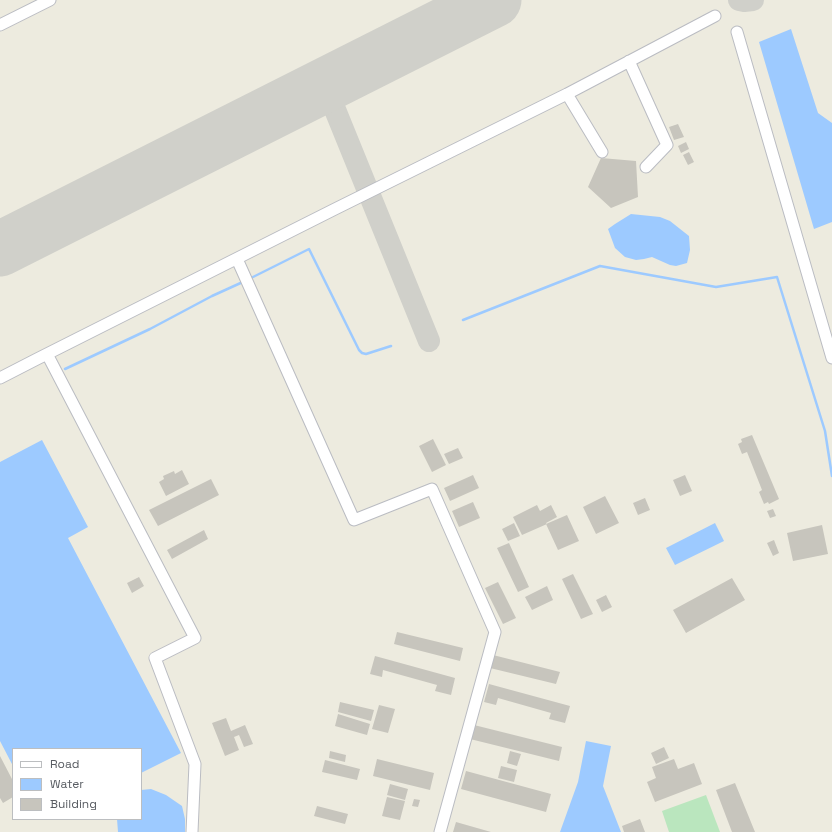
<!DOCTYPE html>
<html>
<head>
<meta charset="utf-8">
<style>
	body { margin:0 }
	#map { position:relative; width:832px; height:832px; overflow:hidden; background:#edebdf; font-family:"Space Grotesk",sans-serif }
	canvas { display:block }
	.legend { position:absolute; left:12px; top:748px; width:130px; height:72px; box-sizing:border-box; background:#fff; border:1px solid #bcbec0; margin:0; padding:5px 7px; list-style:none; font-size:12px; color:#585c62 }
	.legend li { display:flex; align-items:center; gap:8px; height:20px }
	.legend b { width:20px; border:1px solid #bcbec0 }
</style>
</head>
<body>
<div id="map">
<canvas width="832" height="832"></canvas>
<ul class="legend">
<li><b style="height:5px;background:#fff"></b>Road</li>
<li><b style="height:11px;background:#9dcaff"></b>Water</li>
<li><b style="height:11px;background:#c7c5bd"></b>Building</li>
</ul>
</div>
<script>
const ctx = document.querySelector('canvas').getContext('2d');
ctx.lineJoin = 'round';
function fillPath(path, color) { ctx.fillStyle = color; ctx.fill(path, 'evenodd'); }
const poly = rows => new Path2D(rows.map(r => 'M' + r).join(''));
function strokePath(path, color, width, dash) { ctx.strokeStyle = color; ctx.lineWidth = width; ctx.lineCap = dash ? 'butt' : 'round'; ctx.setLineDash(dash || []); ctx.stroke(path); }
fillPath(poly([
	[706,795,720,832,669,832,662,811]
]), '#bae6be');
fillPath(poly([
	[791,29,818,113,832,123,832,222,814,229,759,42],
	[631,214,660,217,670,221,689,236,690,250,687,263,676,266,670,265,652,257,644,259,636,260,625,257,615,248,608,229,615,224],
	[42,440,88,527,68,538,181,753,141,773,141,749,13,749,13,766,0,741,0,462],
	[715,523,724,541,675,565,666,548],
	[586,741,611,746,603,786,621,832,560,832,578,782],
	[151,789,166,795,182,806,185,819,185,832,118,832,117,819,141,819,141,790]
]), '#9dcaff');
strokePath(poly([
	[249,279,309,249,359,350,362,353,366,354,391,346],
	[463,320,600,266,716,287,777,277,825,431,832,476],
	[65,369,150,329,212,296,245,281]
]), '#9dcaff', 2.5);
strokePath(poly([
	[739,0,744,1,753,0],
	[325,85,429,341]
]), '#d0d0ca', 22);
strokePath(poly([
	[0,249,494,0]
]), '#d0d0ca', 55);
fillPath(poly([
	[678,124,684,137,674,140,669,127],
	[686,142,689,149,681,153,678,146],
	[689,152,694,162,688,165,683,155],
	[601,158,636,161,638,197,611,208,588,187],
	[752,435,779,499,769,504,768,502,764,504,759,492,762,490,747,452,742,454,738,444,742,442,741,439],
	[433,439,446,465,432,472,419,446],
	[458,448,463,458,449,464,444,454],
	[182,470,189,484,166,496,159,482,164,479,163,476,174,471,175,474],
	[473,475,479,488,450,501,444,488],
	[685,475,692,491,680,496,673,480],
	[211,479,219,495,158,526,149,510],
	[605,496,619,523,596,534,583,507],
	[645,498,650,510,638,515,633,503],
	[473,502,480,518,459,527,452,511],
	[537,505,540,511,551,505,557,517,546,523,547,524,522,535,513,517],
	[773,509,776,516,770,518,767,511],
	[567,515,579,541,558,550,546,524],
	[514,523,520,536,508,541,502,529],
	[822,525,828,554,793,561,787,533],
	[204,530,208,539,172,559,167,550],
	[774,540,779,553,773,556,767,543],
	[509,543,529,587,518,592,497,548],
	[573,574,593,614,581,619,562,579],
	[139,577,144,586,132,593,127,583],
	[732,578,745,600,686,633,673,610],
	[498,582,516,618,503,624,485,588],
	[547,586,553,600,532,610,525,597],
	[606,595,612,607,602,612,596,600],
	[397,632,463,648,460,661,394,644],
	[493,655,560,672,556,684,490,668],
	[375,656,455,678,451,695,435,691,437,685,383,670,382,677,370,674],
	[489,684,570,706,565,723,549,719,551,713,498,698,496,705,484,702],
	[340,702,374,710,371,721,338,712],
	[379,705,395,709,388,733,372,729],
	[338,714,370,724,367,735,335,726],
	[226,718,231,731,245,725,253,744,244,747,239,735,234,737,239,750,225,756,212,723],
	[474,725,562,747,559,761,470,739],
	[664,747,669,758,656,764,651,753],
	[330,751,346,755,345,762,329,758],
	[510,751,521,754,517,766,507,763],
	[0,756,13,781,13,797,3,803,0,798],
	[377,759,434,773,430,790,373,776],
	[674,759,678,769,694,763,702,784,655,802,647,782,656,778,652,767],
	[325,760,360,769,357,780,322,772],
	[501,766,517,770,514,782,498,778],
	[466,771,551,794,546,812,461,789],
	[735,783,755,832,732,832,716,790],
	[390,784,408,789,405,800,387,795],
	[387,797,405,801,400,820,382,816],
	[414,799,420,800,418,807,412,806],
	[317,806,348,814,345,824,314,816],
	[640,819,645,832,624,832,622,826],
	[456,822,491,832,453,832]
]), '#c7c5bd');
const minor = poly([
	[0,25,50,0],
	[737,32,832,358],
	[629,61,667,145,646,167],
	[567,94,602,152],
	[237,259,354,520,432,489,495,632,440,832],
	[47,354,195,638,155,658,195,764,192,832],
	[0,378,37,359,335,209,567,94,715,16]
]);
strokePath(minor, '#babcc2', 13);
strokePath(minor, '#fff', 11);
</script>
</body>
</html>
